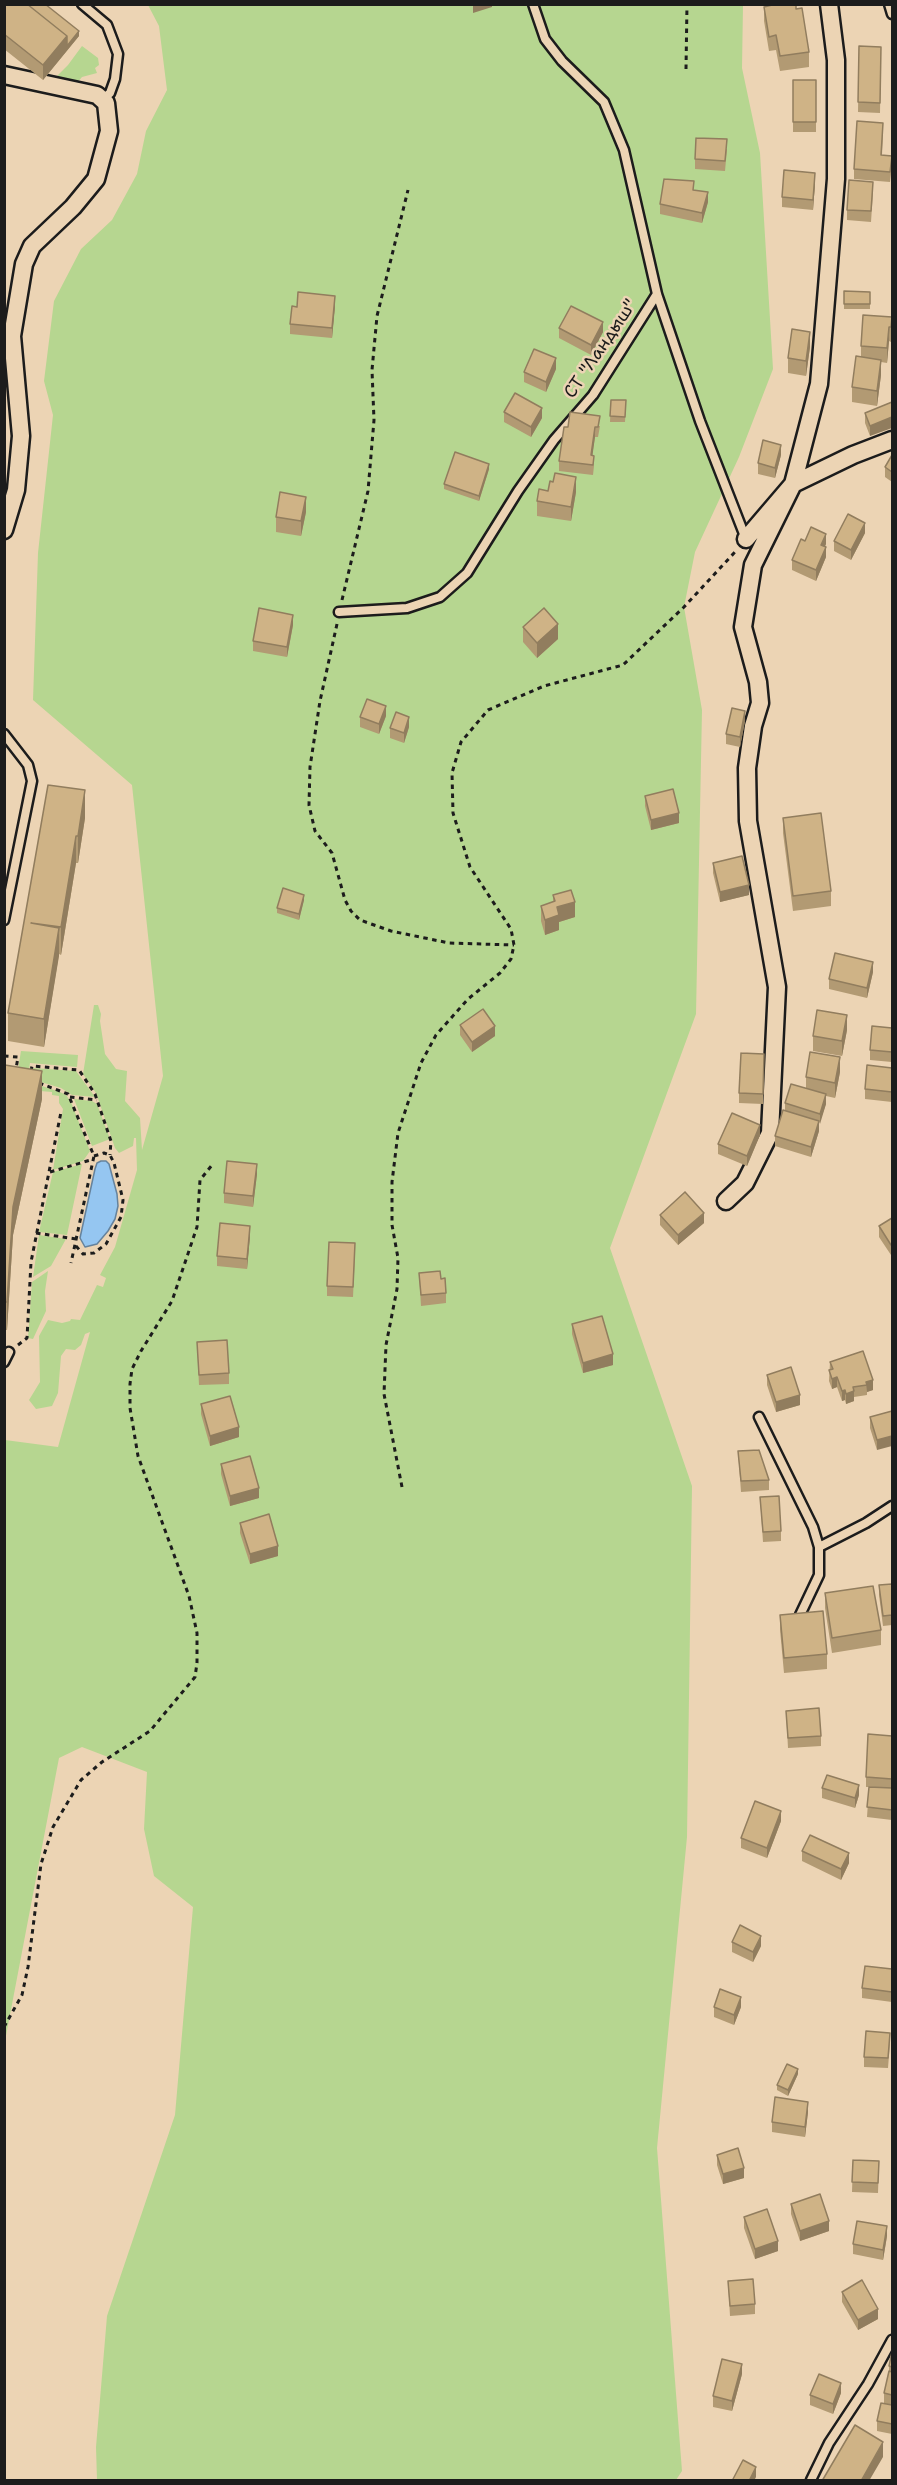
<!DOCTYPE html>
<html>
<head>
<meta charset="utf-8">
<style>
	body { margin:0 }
	#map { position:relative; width:897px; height:2485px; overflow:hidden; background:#ecd4b4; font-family:"Shantell Sans",sans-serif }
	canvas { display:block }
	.frame { position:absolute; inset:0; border:6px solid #1c1c1c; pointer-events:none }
</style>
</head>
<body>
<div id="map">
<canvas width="897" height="2485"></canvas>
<div class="frame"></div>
</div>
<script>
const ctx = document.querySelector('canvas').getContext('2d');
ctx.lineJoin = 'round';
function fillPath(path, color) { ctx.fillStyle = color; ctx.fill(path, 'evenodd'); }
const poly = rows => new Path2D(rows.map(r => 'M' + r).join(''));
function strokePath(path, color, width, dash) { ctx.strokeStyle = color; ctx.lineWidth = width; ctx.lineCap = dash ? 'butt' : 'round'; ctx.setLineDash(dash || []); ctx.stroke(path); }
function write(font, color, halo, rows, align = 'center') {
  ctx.font = font + ' "Shantell Sans",sans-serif'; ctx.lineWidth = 5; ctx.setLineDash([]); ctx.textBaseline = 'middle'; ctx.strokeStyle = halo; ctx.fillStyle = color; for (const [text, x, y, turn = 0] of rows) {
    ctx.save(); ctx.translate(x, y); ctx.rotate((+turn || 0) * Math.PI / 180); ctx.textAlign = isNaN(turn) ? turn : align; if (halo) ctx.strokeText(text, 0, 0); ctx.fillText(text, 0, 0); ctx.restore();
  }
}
fillPath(poly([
	[148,5,743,5,742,68,760,153,773,369,739,457,695,552,684,607,702,710,696,1014,610,1248,692,1486,687,1837,657,2148,682,2471,676,2480,97,2480,96,2447,107,2316,175,2115,193,1907,154,1876,144,1829,147,1772,82,1747,59,1758,5,2041,5,1440,58,1447,90,1332,85,1334,81,1345,75,1350,66,1349,61,1356,58,1393,52,1406,36,1409,29,1400,40,1382,39,1336,48,1320,62,1323,70,1321,71,1319,80,1320,97,1285,103,1287,106,1278,100,1275,115,1247,137,1170,136,1138,134,1138,133,1146,119,1153,115,1148,96,1093,83,1074,94,1005,98,1005,101,1014,100,1021,105,1054,116,1069,127,1071,125,1101,140,1118,142,1150,163,1076,132,785,33,700,38,553,53,415,44,381,54,301,81,249,112,220,137,174,146,131,167,90,159,26],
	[82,46,98,58,99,65,95,68,97,73,82,77,76,84,71,84,57,76,68,65],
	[21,1051,78,1055,77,1067,30,1063,29,1070,15,1088],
	[33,1068,76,1071,95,1097,72,1095,61,1088,34,1080],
	[33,1083,60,1092,66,1095,71,1102,90,1151,83,1161,53,1170,63,1109,59,1103,59,1096,52,1095,52,1092,40,1091],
	[74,1099,92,1101,97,1104,110,1139,92,1146],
	[82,1164,67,1235,39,1232,53,1172],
	[39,1235,66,1239,51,1266,33,1277],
	[48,1271,45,1291,46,1311,33,1339,28,1338,32,1282]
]), '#b6d690');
const water = poly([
	[101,1161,106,1161,109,1164,117,1194,118,1206,115,1219,108,1231,97,1244,85,1247,80,1238,95,1169,97,1163,101,1161]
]);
fillPath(water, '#95c6f1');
strokePath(water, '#65829c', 1.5);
const lane = poly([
	[82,4,107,25,118,54,115,79,110,93,102,100],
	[533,4,545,39,562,61,604,102,624,150,657,294,700,421,746,539],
	[889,4,892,14],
	[339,612,407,608,440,597,467,573,518,491,554,440,593,395,657,294],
	[4,734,28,765,32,781,4,920],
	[4,1362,9,1352],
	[759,1417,813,1527,819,1547,819,1575,800,1615],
	[819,1547,866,1523,892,1506],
	[811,2480,829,2443,868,2384,892,2340]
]);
const street = poly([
	[4,75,97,95,106,103,109,131,96,179,73,207,32,246,24,264,12,336,21,436,16,490,4,530],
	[746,539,793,484,819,384,836,179,836,60,829,4],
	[726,1201,745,1183,770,1133,777,987,748,821,747,768,753,726,760,703,758,682,743,627,753,565,793,484,853,455,892,440]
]);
strokePath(lane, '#1c1c1c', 13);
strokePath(street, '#1c1c1c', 21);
strokePath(poly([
	[686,69,687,4],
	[342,600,368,491,374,420,372,370,377,316,408,190],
	[337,624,320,701,310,767,309,805,315,831,332,853,345,900,351,911,360,920,391,931,449,943,514,945],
	[4,1056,18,1057,16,1069],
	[31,1071,32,1066,79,1070,95,1094,111,1141,110,1155],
	[39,1083,68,1094,94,1156,71,1263],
	[70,1097,97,1100],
	[50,1172,94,1159],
	[36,1233,76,1239],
	[76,1246,83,1254,94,1253,106,1244,121,1217,123,1200,114,1163,110,1155,104,1153,94,1156],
	[18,1345,27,1338,31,1262,61,1112],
	[402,1487,384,1394,386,1345,397,1289,398,1258,392,1225,392,1182,398,1133,421,1063,436,1035,468,999,500,973,511,959,514,945,511,929,470,867,453,813,452,773,461,742,488,710,544,686,623,665,684,607,735,552],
	[4,2027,22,1995,28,1967,41,1864,53,1827,81,1780,102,1762,150,1731,195,1677,197,1663,197,1633,189,1596,138,1456,130,1408,130,1384,132,1369,141,1351,172,1301,197,1227,200,1180,212,1165]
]), '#1c1c1c', 3, [4.5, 4.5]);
strokePath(lane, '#ecd4b4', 8);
strokePath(street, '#ecd4b4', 16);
fillPath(poly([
	[4,4,79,36,43,80,4,49],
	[776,4,797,4,796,5,796,9,809,52,809,67,780,71,776,50,769,51,764,21,764,7],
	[859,46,881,47,880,113,858,112],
	[793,80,816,80,816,132,793,132],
	[883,133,882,155,892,166,890,182,854,179,854,169],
	[727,149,725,171,695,169,695,159],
	[815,183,813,210,782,207,782,197],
	[694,190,708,202,702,223,660,214,660,204],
	[873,192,871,222,847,220,847,210],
	[844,291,870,292,870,309,844,309],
	[335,306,332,338,290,334,290,324],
	[892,317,891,342,889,341,887,363,881,362,881,375,877,406,852,402,852,387,861,357,861,346],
	[559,328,603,332,591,355,559,338],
	[810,347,806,376,788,373,788,358],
	[556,369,546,392,524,382,524,372],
	[611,400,626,400,625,422,610,422],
	[892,402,870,436,865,423,865,413],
	[504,412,542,418,531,437,504,422],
	[600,426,598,437,595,437,592,456,594,466,593,475,559,471,559,461,568,427],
	[781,455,775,478,758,474,758,463],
	[892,455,892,482,885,477,885,467],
	[489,469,479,501,444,489,444,484],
	[548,491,576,492,571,521,537,516,537,501],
	[306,512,301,536,276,532,276,517],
	[865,533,851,560,834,551,834,541],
	[805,541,826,544,825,546,826,557,816,581,792,570,792,560],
	[293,625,287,657,253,651,253,641],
	[523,627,558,639,537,658,523,642],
	[386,716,379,734,360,727,360,717],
	[745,721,740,747,726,744,726,734],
	[409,727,404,743,390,738,390,728],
	[48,785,85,818,78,863,76,863,61,955,59,954,44,1047,8,1041,8,1013],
	[645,796,679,823,651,830,645,806],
	[783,818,831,891,831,906,793,911,783,833],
	[713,863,749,895,720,902,713,873],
	[553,895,575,917,559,922,559,930,545,935,541,921,541,906,553,902],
	[304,900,299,920,277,913,277,908],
	[873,972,867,998,829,989,829,979],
	[460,1025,495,1036,472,1052,460,1035],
	[892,1028,892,1062,870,1060,870,1050],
	[847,1030,842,1056,813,1051,813,1036],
	[764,1054,763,1104,739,1103,739,1093],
	[4,1067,42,1099,13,1235,7,1330,4,1330],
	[892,1068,892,1102,865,1099,865,1089],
	[840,1072,835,1098,826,1096,826,1104,819,1124,819,1131,811,1157,775,1146,775,1136,785,1110,785,1103,806,1088,806,1077],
	[760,1135,747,1166,718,1154,718,1144],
	[257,1174,253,1207,224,1203,224,1193],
	[660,1215,704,1223,678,1245,660,1225],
	[892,1218,892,1254,891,1255,879,1237,879,1226],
	[250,1236,247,1269,217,1266,217,1256],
	[355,1253,353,1297,327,1296,327,1286],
	[419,1273,441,1279,446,1293,446,1303,421,1306],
	[572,1324,613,1365,583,1373,572,1334],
	[197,1342,229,1373,229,1384,199,1385],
	[863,1351,873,1390,867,1392,867,1395,854,1397,854,1401,846,1404,845,1400,842,1401,837,1387,832,1389,829,1381,830,1362],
	[767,1375,800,1405,776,1412,767,1385],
	[201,1404,239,1437,210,1446,201,1414],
	[892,1411,877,1450,870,1428,870,1417],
	[738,1451,769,1480,769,1490,741,1492],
	[221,1464,259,1498,230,1506,221,1474],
	[760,1497,781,1531,781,1541,763,1542],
	[240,1523,278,1556,250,1564,240,1533],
	[892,1584,892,1625,883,1626,879,1595,879,1585],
	[825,1593,881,1630,881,1645,832,1653,825,1608],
	[780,1615,827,1654,827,1669,784,1673,780,1630],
	[786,1711,821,1736,821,1746,788,1748],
	[892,1736,892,1820,867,1817,869,1787,866,1787,866,1777],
	[822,1788,859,1795,855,1808,822,1798],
	[781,1821,767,1858,741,1848,741,1838],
	[802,1851,849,1863,841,1880,802,1861],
	[732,1942,761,1946,753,1962,732,1952],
	[892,1969,892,2002,862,1998,862,1988],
	[714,2007,741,2007,734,2025,714,2017],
	[890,2043,888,2068,864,2067,864,2057],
	[798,2074,788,2096,777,2090,777,2085],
	[808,2112,805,2137,772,2132,772,2122],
	[717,2155,744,2178,723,2184,717,2165],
	[853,2160,879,2161,878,2193,852,2192],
	[791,2204,829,2231,800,2241,791,2214],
	[744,2217,778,2251,755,2259,744,2228],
	[887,2236,883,2260,853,2254,853,2244],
	[728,2281,755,2304,755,2314,730,2316],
	[842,2292,878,2319,858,2330,842,2302],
	[892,2352,892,2434,877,2431,877,2421,884,2403,884,2393,889,2374,889,2366],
	[742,2374,732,2411,713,2407,713,2396],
	[841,2393,833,2414,810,2405,810,2395]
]), '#b29a73');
fillPath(poly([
	[473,4,492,4,492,7,473,13],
	[79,31,79,36,43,80,43,65,67,36],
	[815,173,815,183,813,210,813,200],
	[708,192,708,202,702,223,702,213],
	[335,296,335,306,332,338,332,328],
	[603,322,603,332,591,355,591,345],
	[889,327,889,341,887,363,887,348],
	[810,332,810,347,806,376,806,361],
	[556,358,556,369,546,392,546,382],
	[881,360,881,375,877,406,877,391],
	[542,408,542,418,531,437,531,427],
	[892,417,892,428,870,436,870,426],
	[595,427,595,437,591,466,591,455],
	[781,445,781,455,775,478,775,468],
	[489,464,489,469,479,501,479,496],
	[576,477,576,492,571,521,571,507],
	[306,497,306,512,301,536,301,521],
	[865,523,865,533,851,560,851,550],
	[826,534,826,544,821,555,821,545],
	[826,547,826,557,816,581,816,570],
	[293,615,293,625,287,657,287,647],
	[558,624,558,639,537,658,537,643],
	[386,706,386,716,379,734,379,724],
	[745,711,745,721,740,747,740,737],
	[409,717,409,727,404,743,404,733],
	[85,790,85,818,78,863,78,836],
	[6,796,6,823,4,832,4,805],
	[679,813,679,823,651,830,651,820],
	[76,836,76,863,61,955,61,927],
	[749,885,749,895,720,902,720,892],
	[304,895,304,900,299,920,299,914],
	[575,902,575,917,559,922,559,930,545,935,545,920,557,907],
	[59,928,59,956,44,1047,44,1019],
	[873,962,873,972,867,998,867,988],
	[847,1015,847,1030,842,1056,842,1041],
	[495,1026,495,1036,472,1052,472,1042],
	[840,1057,840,1072,835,1098,835,1083],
	[42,1071,42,1099,13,1235,7,1330,7,1302,13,1207],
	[826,1094,826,1104,820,1124,820,1114],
	[819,1121,819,1131,811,1157,811,1147],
	[760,1125,760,1135,747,1166,747,1156],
	[257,1164,257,1174,253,1207,253,1196],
	[704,1213,704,1223,678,1245,678,1235],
	[250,1226,250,1236,247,1269,247,1259],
	[892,1244,892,1254,891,1255,891,1245],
	[613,1354,613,1365,583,1373,583,1363],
	[837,1377,837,1387,832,1389,832,1379],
	[873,1380,873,1390,867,1392,866,1382],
	[845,1390,845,1400,842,1401,842,1391],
	[854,1391,854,1401,846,1404,846,1394],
	[800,1395,800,1405,776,1412,776,1402],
	[239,1427,239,1437,210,1446,210,1436],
	[892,1436,892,1446,877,1450,877,1440],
	[259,1488,259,1498,230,1506,230,1496],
	[278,1546,278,1556,250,1564,250,1554],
	[859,1785,859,1795,855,1808,855,1798],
	[781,1811,781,1821,767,1858,767,1848],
	[849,1853,849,1863,841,1880,841,1869],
	[761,1936,761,1946,753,1962,753,1952],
	[741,1997,741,2007,734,2025,734,2015],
	[798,2069,798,2074,788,2096,788,2090],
	[808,2102,808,2112,805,2137,805,2127],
	[744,2168,744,2178,723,2184,723,2174],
	[829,2221,829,2231,800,2241,800,2231],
	[887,2226,887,2236,883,2260,883,2250],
	[778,2241,778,2251,755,2259,755,2249],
	[878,2309,878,2319,858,2330,858,2320],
	[742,2364,742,2374,732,2411,732,2401],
	[841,2383,841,2393,833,2414,833,2404],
	[883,2442,883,2457,869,2481,861,2481],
	[756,2467,756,2477,754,2481,749,2481]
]), '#917d5e');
const building = poly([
	[4,4,27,4,67,36,43,65,4,34,4,4],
	[27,4,45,4,79,31,67,46,67,36,27,4],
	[776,4,796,4,796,9,802,8,809,52,780,56,776,35,769,37,764,7,776,4],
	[859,46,881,47,880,103,858,102,859,46],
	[793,80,816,80,816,122,793,122,793,80],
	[857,121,883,123,881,155,892,156,890,172,854,169,857,121],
	[696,138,727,139,725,161,695,159,696,138],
	[784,170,815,173,813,200,782,197,784,170],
	[664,179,694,181,693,190,708,192,702,213,660,204,664,179],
	[849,180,873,182,871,211,847,210,849,180],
	[844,291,870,292,870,304,844,304,844,291],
	[298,292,335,296,332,328,290,324,292,306,297,307,298,292],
	[571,306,603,322,591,345,559,328,571,306],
	[863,315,892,317,891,327,889,327,887,348,861,346,863,315],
	[792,329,810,332,806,361,788,358,792,329],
	[534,349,556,358,546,382,524,372,534,349],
	[856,356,881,360,877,391,852,387,856,356],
	[515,393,542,408,531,427,504,412,515,393],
	[611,400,626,400,625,417,610,416,611,400],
	[892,402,892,417,870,426,865,413,892,402],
	[570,412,600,416,598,427,595,427,591,455,594,456,593,465,559,461,564,427,568,427,570,412],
	[763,440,781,445,775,468,758,463,763,440],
	[455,452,489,464,479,496,444,484,455,452],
	[892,455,892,472,885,467,892,455],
	[555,473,576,477,571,507,537,501,539,489,548,491,550,481,553,482,555,473],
	[280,492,306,497,301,521,276,517,280,492],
	[848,514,865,523,851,550,834,541,848,514],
	[811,527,826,534,821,545,826,547,816,570,792,560,801,539,805,541,811,527],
	[259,608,293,615,287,647,253,641,259,608],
	[544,608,558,624,537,643,523,627,544,608],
	[367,699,386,706,379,724,360,717,367,699],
	[732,708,745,711,740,737,726,734,732,708],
	[396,712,409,717,404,733,390,728,396,712],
	[48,785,85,790,78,836,76,836,61,927,31,923,59,928,44,1019,8,1013,48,785],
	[673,789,679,813,651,820,645,796,673,789],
	[821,813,831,891,793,896,783,818,821,813],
	[742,856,749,885,720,892,713,863,742,856],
	[283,888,304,895,299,914,277,908,283,888],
	[571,890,575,902,557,907,559,915,545,920,541,906,555,901,553,895,571,890],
	[835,953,873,962,867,988,829,979,835,953],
	[483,1009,495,1026,472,1042,460,1025,483,1009],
	[817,1010,847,1015,842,1041,813,1036,817,1010],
	[872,1026,892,1028,892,1052,870,1050,872,1026],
	[810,1052,840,1057,835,1083,806,1077,810,1052],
	[741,1053,764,1054,763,1094,739,1093,741,1053],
	[5,1065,42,1071,13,1207,7,1302,4,1302,5,1065],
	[867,1065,892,1068,892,1092,865,1089,867,1065],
	[791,1084,826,1094,820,1114,785,1103,791,1084],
	[783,1110,819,1121,811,1147,775,1136,783,1110],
	[732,1113,760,1125,747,1156,718,1144,732,1113],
	[227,1161,257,1164,253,1196,224,1193,227,1161],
	[685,1192,704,1213,678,1235,660,1215,685,1192],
	[892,1218,892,1244,891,1245,879,1226,892,1218],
	[220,1223,250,1226,247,1259,217,1256,220,1223],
	[329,1242,355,1243,353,1287,327,1286,329,1242],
	[440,1271,441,1279,445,1278,446,1293,421,1295,419,1273,440,1271],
	[602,1316,613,1354,583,1363,572,1324,602,1316],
	[227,1340,229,1373,199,1375,197,1342,227,1340],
	[863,1351,873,1380,866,1382,867,1385,853,1387,854,1391,846,1394,845,1390,842,1391,837,1377,832,1379,829,1370,833,1369,830,1362,863,1351],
	[791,1367,800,1395,776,1402,767,1375,791,1367],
	[230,1396,239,1427,210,1436,201,1404,230,1396],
	[892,1411,892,1436,877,1440,870,1417,892,1411],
	[759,1450,769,1480,741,1481,738,1451,759,1450],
	[250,1456,259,1488,230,1496,221,1464,250,1456],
	[779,1496,781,1531,763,1532,760,1497,779,1496],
	[269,1514,278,1546,250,1554,240,1523,269,1514],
	[892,1584,892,1615,883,1616,879,1585,892,1584],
	[873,1586,881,1630,832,1638,825,1593,873,1586],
	[823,1611,827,1654,784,1658,780,1615,823,1611],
	[819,1708,821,1736,788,1738,786,1711,819,1708],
	[868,1734,892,1736,892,1779,866,1777,868,1734],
	[827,1775,859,1785,855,1798,822,1788,827,1775],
	[869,1787,892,1788,892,1810,867,1807,869,1787],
	[755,1801,781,1811,767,1848,741,1838,755,1801],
	[810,1835,849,1853,841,1869,802,1851,810,1835],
	[740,1925,761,1936,753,1952,732,1942,740,1925],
	[865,1966,892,1969,892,1992,862,1988,865,1966],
	[720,1989,741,1997,734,2015,714,2007,720,1989],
	[866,2031,890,2033,888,2058,864,2057,866,2031],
	[787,2064,798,2069,788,2090,777,2085,787,2064],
	[775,2097,808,2102,805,2127,772,2122,775,2097],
	[738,2148,744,2168,723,2174,717,2155,738,2148],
	[853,2160,879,2161,878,2183,852,2182,853,2160],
	[820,2194,829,2221,800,2231,791,2204,820,2194],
	[767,2209,778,2241,755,2249,744,2217,767,2209],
	[857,2221,887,2226,883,2250,853,2244,857,2221],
	[753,2279,755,2304,730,2306,728,2281,753,2279],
	[862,2280,878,2309,858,2320,842,2292,862,2280],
	[892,2352,892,2367,889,2366,892,2352],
	[722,2359,742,2364,732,2401,713,2396,722,2359],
	[889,2371,892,2372,892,2395,884,2393,889,2371],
	[819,2374,841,2383,833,2404,810,2395,819,2374],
	[881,2403,892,2405,892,2424,877,2421,881,2403],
	[855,2425,883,2442,861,2481,822,2481,855,2425],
	[743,2460,756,2467,749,2481,732,2481,743,2460]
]);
fillPath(building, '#cfb386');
strokePath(building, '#917d5e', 1.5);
write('18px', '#1c1c1c', '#ecd4b4', [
	["СТ \"Ландыш\"",601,349,-56]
]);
</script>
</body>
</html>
